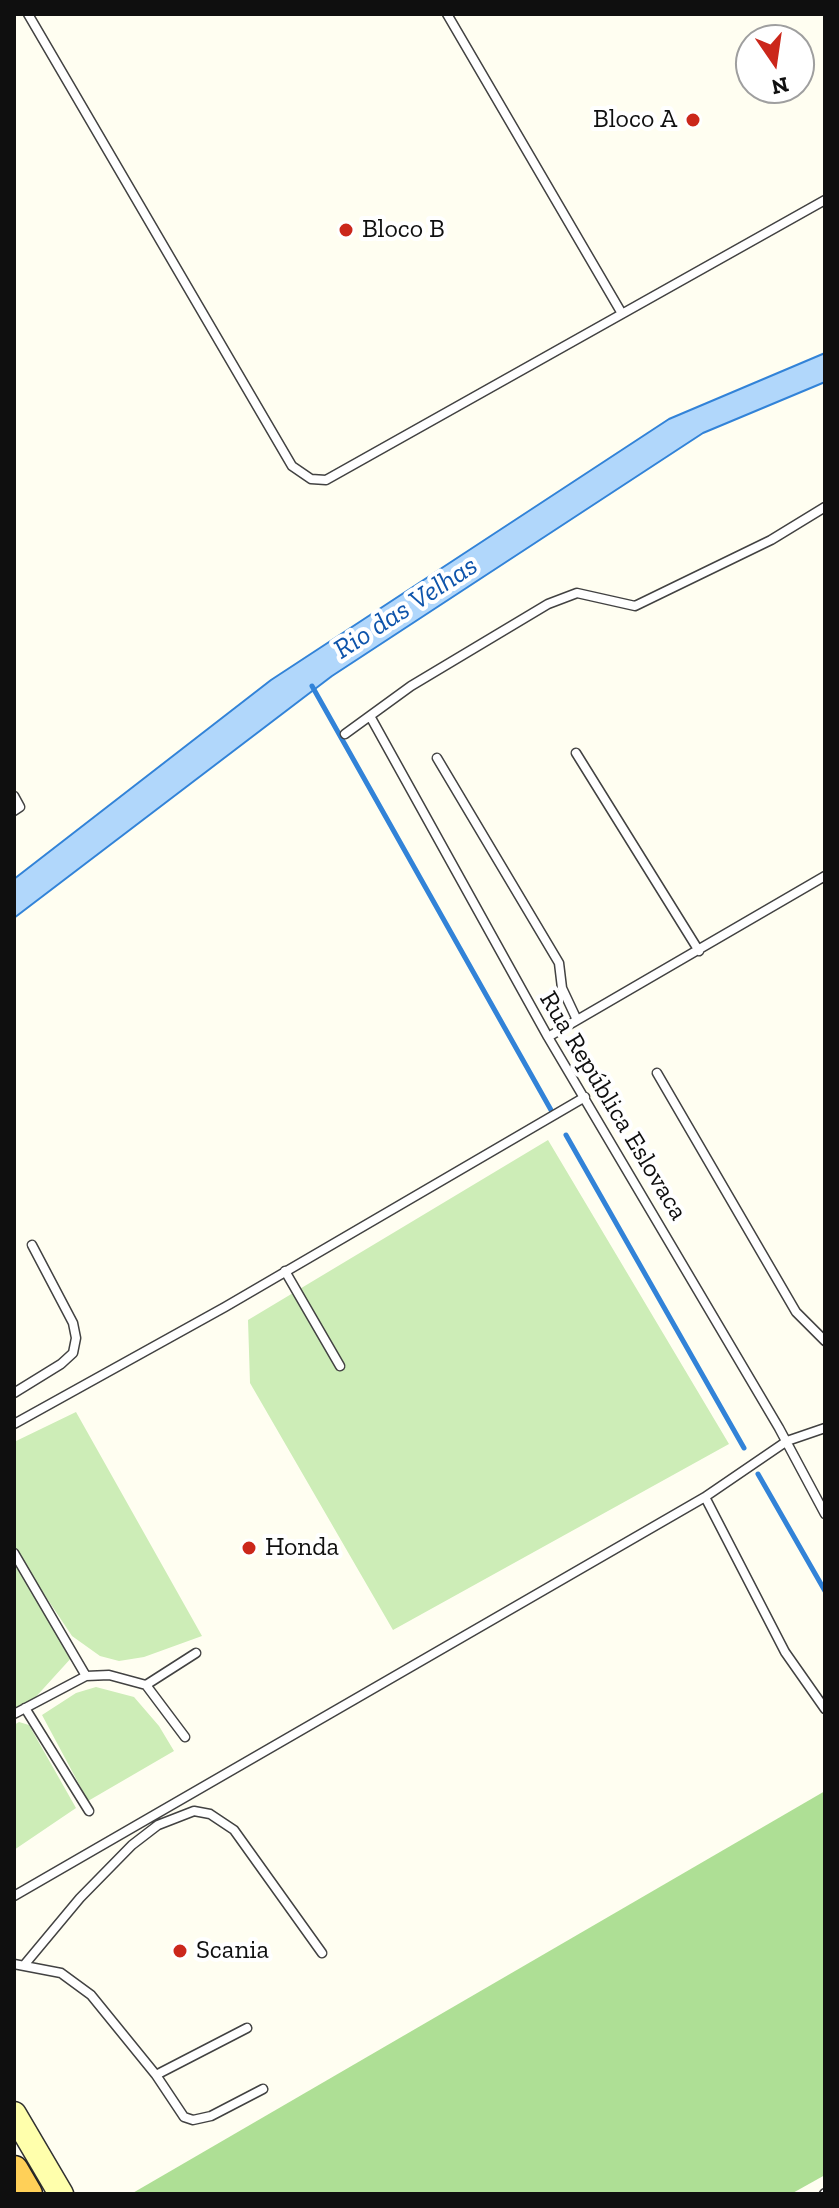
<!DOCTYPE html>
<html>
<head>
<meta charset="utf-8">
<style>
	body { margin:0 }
	#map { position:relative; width:839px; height:2208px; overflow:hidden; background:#fffef1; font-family:"Zilla Slab",serif }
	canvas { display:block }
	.frame { position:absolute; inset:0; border:16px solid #0f0f0f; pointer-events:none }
	.north { position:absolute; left:735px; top:24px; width:80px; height:80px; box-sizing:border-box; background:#fff; border:2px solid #9f9f9f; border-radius:50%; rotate:167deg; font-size:22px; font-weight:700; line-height:32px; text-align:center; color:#0f0f0f }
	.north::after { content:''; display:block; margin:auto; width:28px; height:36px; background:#cb271b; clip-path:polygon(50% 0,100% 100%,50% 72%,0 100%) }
</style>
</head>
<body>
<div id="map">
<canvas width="839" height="2208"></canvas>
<div class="frame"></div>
<div class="north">N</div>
</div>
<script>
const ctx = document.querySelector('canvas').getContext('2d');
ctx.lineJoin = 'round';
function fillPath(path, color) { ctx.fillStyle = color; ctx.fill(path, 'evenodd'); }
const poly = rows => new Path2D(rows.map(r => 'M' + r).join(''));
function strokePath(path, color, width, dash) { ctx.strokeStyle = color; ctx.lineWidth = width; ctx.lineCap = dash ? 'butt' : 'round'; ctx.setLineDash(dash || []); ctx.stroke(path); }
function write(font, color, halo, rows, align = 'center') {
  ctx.font = font + ' "Zilla Slab",serif'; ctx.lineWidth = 8; ctx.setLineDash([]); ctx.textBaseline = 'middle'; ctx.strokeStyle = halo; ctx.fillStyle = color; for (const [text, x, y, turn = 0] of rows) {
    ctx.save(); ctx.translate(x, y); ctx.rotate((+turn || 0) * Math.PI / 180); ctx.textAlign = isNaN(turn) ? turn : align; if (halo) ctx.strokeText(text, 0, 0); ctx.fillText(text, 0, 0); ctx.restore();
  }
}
fillPath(poly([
	[548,1140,729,1444,393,1630,250,1383,248,1320],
	[76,1412,202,1636,144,1657,119,1661,100,1656,72,1636,14,1549,14,1442],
	[14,1555,73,1656,33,1700,14,1710],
	[96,1687,134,1697,159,1726,174,1751,88,1801,42,1715,76,1693],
	[19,1722,29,1725,76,1808,14,1850,14,1725]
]), '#cdedb7');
fillPath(poly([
	[825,1791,825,2175,791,2194,131,2194]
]), '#aedf95');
const water = poly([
	[825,353,825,382,703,433,332,676,14,918,14,879,271,680,669,419,825,353]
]);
fillPath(water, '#b1d7fb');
strokePath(water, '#3283d8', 2);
strokePath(poly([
	[312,686,551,1110],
	[566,1135,744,1448],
	[758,1474,825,1591]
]), '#3283d8', 5);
const service = poly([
	[28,14,292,466,311,479,326,480,825,200],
	[447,14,621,312],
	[370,716,548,1037,779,1428,825,1514],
	[345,734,411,686,548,604,577,593,635,606,771,540,825,507],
	[576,753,699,951],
	[437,758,559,963,562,988,577,1020],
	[14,796,20,807,14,811],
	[548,1037,825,876],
	[657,1073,796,1312,825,1341],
	[285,1271,340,1366],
	[14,1393,61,1364,73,1353,76,1338,73,1323,32,1245],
	[14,1424,225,1307,585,1097],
	[825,1428,787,1441,705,1497,785,1652,825,1709],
	[14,1553,86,1676,14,1714],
	[86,1676,109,1675,146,1685,196,1653],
	[146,1685,185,1737],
	[25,1708,89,1811],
	[14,1896,705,1497],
	[14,1964,61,1973,91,1995,156,2075,184,2117,193,2120,211,2116,263,2089],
	[25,1964,80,1898,132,1845,158,1825,194,1811,210,1814,234,1830,322,1953],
	[156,2075,247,2028],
	[824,2194,825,2193]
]);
const secondary = poly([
	[14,2114,61,2194]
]);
const trunk = poly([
	[14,2170,28,2194]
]);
strokePath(service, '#424242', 11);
strokePath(secondary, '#313131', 27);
strokePath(trunk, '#202020', 31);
strokePath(service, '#fff', 8);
strokePath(secondary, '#ffffac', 24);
strokePath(trunk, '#ffd058', 28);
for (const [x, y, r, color] of [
	[693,120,8,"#cb271b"],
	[346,230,8,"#cb271b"],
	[249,1548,8,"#cb271b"],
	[180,1951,8,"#cb271b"]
]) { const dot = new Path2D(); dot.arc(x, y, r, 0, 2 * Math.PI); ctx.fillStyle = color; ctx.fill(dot); strokePath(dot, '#fff', 3); }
write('26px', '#0f0f0f', '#fff', [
	["Bloco A",677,120,"right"],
	["Bloco B",362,230],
	["Honda",265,1548],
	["Scania",196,1951]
], 'left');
write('26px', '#0f0f0f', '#fff', [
	["Rua República Eslovaca",613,1106,59]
]);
write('italic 28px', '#0e54ab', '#fff', [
	["Rio das Velhas",406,608,-33]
]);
</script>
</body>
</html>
